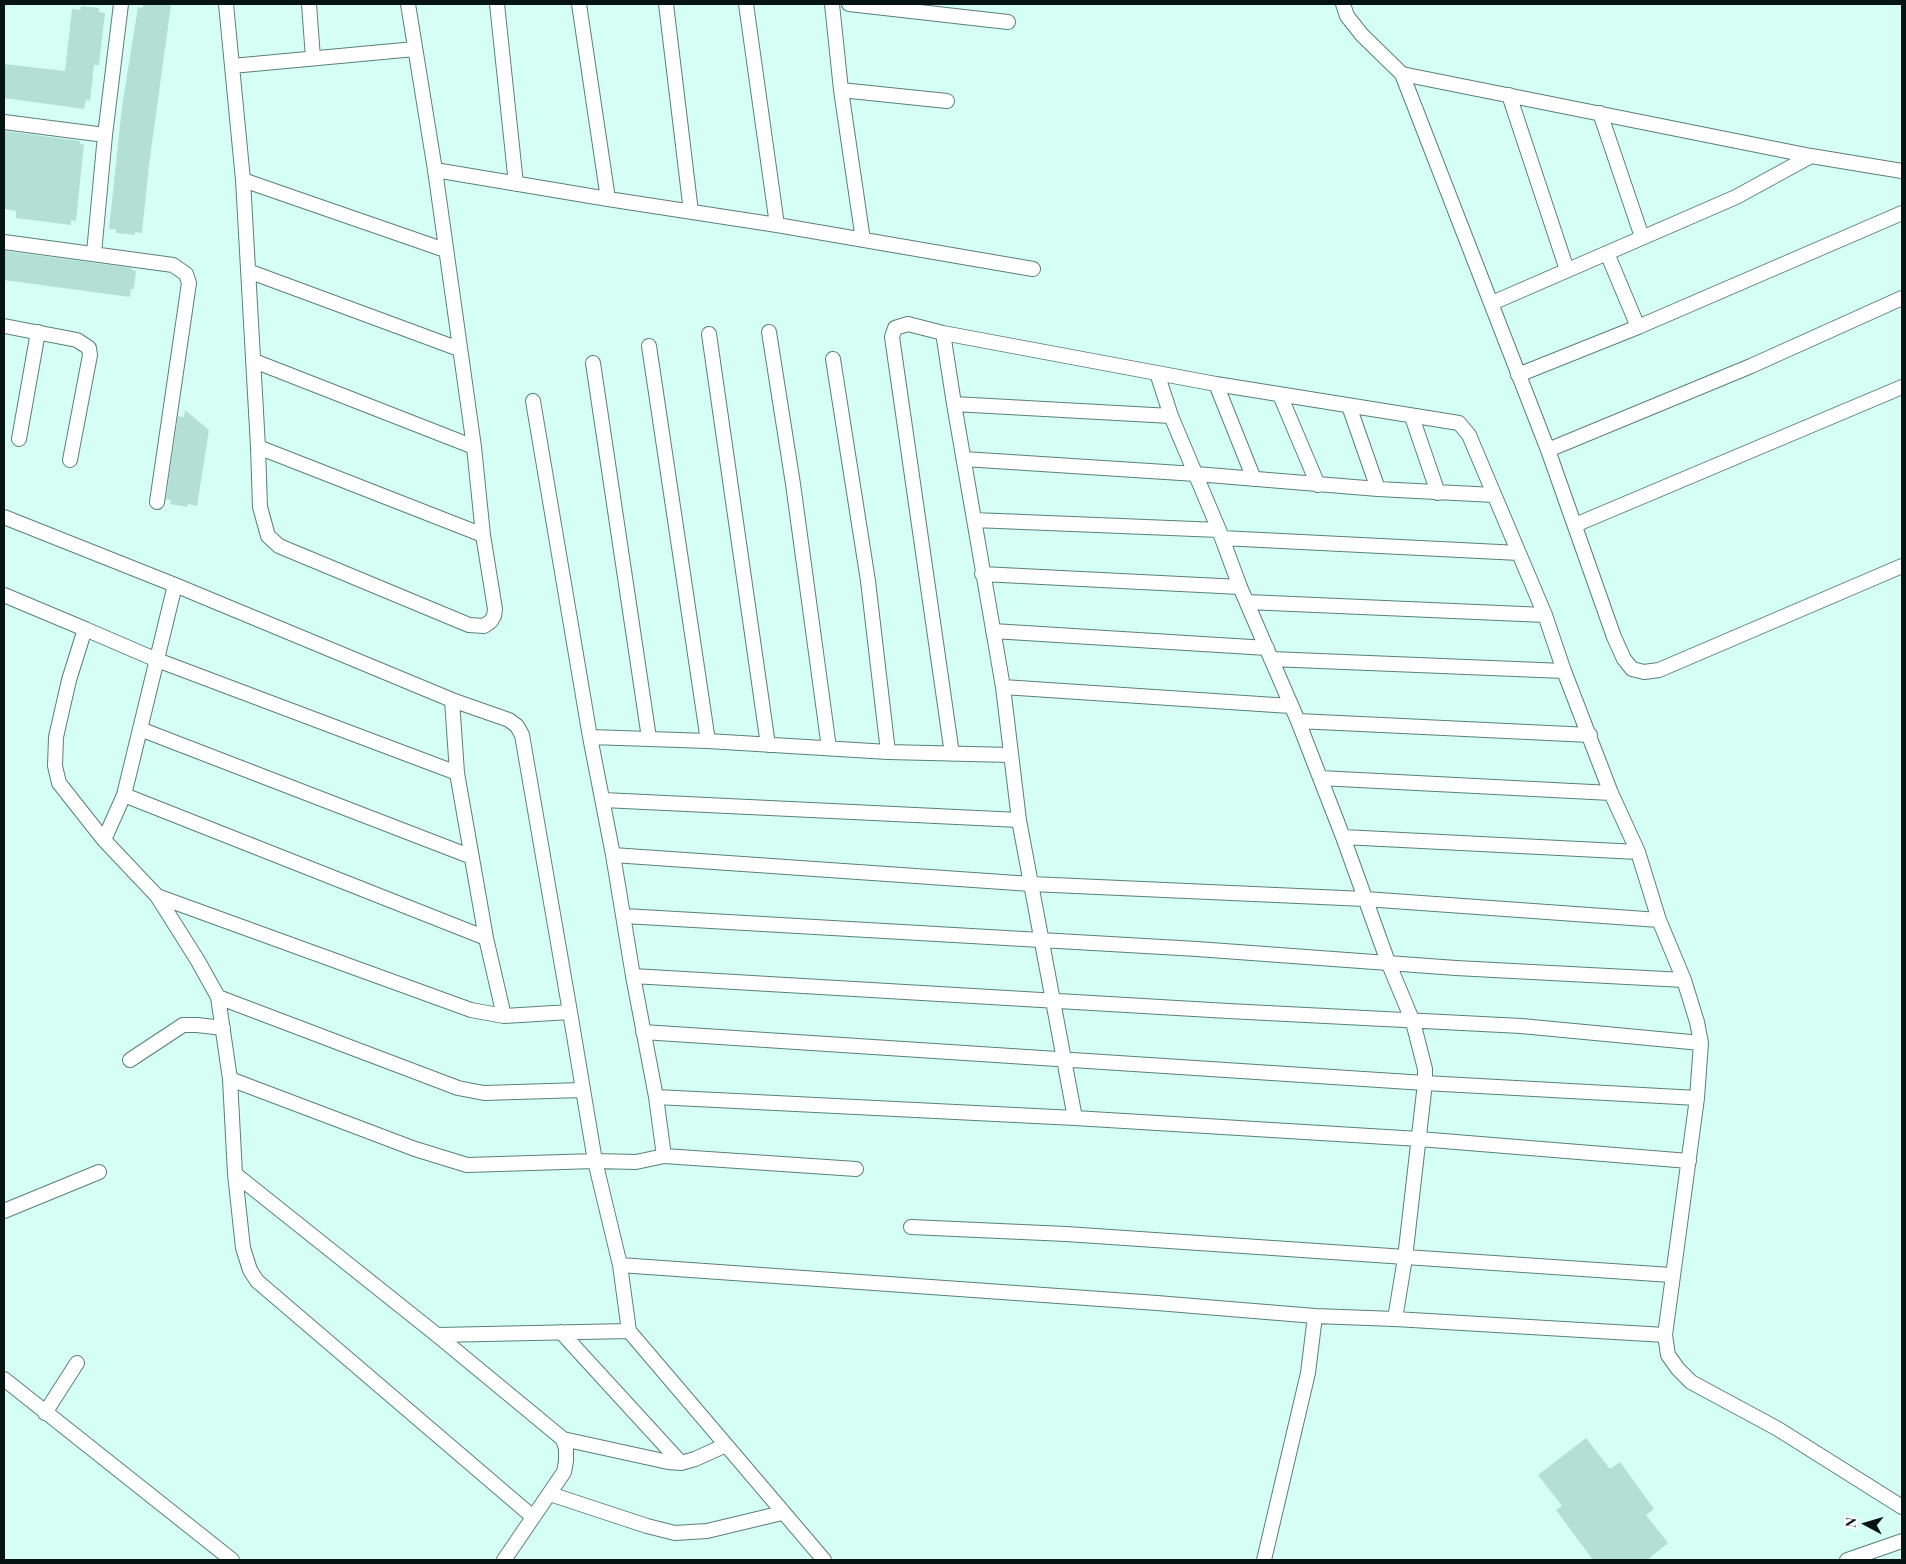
<!DOCTYPE html>
<html>
<head>
<meta charset="utf-8">
<style>
	body { margin:0 }
	#map { position:relative; width:1906px; height:1564px; overflow:hidden; background:#d5fff5; font-family:"Playfair Display",serif }
	canvas { display:block }
	.frame { position:absolute; inset:0; border:5px solid #051411; pointer-events:none }
	.north { position:absolute; left:1841px; top:1499px; width:50px; height:50px; -webkit-text-stroke:4px #fff; paint-order:stroke; rotate:276deg; font-size:14px; font-weight:700; line-height:20px; text-align:center; color:#051411 }
	.north::after { content:''; display:block; margin:auto; width:18px; height:22px; background:#051411; clip-path:polygon(50% 0,100% 100%,50% 72%,0 100%) }
</style>
</head>
<body>
<div id="map">
<canvas width="1906" height="1564"></canvas>
<div class="frame"></div>
<div class="north">N</div>
</div>
<script>
const ctx = document.querySelector('canvas').getContext('2d');
ctx.lineJoin = 'round';
function fillPath(path, color) { ctx.fillStyle = color; ctx.fill(path, 'evenodd'); }
const poly = rows => new Path2D(rows.map(r => 'M' + r).join(''));
function strokePath(path, color, width, dash) { ctx.strokeStyle = color; ctx.lineWidth = width; ctx.lineCap = dash ? 'butt' : 'round'; ctx.setLineDash(dash || []); ctx.stroke(path); }
fillPath(poly([
	[143,4,171,5,149,165,142,233,135,232,135,235,116,233,116,229,109,229,122,107,138,7,143,8],
	[81,6,99,8,99,12,105,13,99,65,94,65,90,101,86,100,84,109,4,98,4,64,65,71,72,9,80,10],
	[4,131,80,141,80,144,84,144,76,221,71,220,71,225,16,218,16,211,4,209],
	[5,251,132,268,132,270,136,271,134,289,131,289,130,297,4,280],
	[185,410,209,430,197,506,188,504,187,507,170,504,171,500,166,499,178,416,184,417],
	[1586,1438,1610,1469,1620,1462,1654,1509,1646,1515,1668,1543,1647,1560,1593,1560,1556,1510,1562,1506,1538,1475]
]), '#b4dfd5');
const street = poly([
	[226,4,243,180,258,447,260,507,268,536,279,546,469,625,484,626,491,621,494,616,495,609,483,535,474,447,435,170,408,4],
	[309,4,313,58],
	[497,4,516,184],
	[579,4,608,199],
	[666,4,691,212],
	[746,4,777,225],
	[832,4,841,90,863,240],
	[849,4,1008,22],
	[1343,4,1347,16,1362,35,1402,74,1548,450,1614,637,1624,659,1632,669,1644,672,1659,670,1902,566],
	[232,66,415,49],
	[1402,74,1811,156,1902,171],
	[841,90,947,101],
	[1509,95,1567,270],
	[1600,113,1642,237],
	[4,122,105,135],
	[435,170,608,199,777,225,1033,269],
	[243,180,445,250],
	[4,242,173,265,186,274,189,283,157,502],
	[94,253,105,135,121,4],
	[1607,253,1638,327],
	[248,271,459,349],
	[1492,303,1736,197,1811,156],
	[4,326,77,340,89,348,90,355,70,460],
	[769,332,793,484,829,748],
	[943,333,954,404,1003,687,1019,820,1075,1118],
	[709,334,768,745],
	[649,346,708,741],
	[833,359,868,581,888,752],
	[254,361,474,447],
	[593,363,649,738],
	[1157,373,1171,416,1219,530,1240,587,1298,721,1343,837,1388,962,1413,1022,1425,1069,1425,1083,1405,1258,1395,1319],
	[1518,375,1638,327,1902,213],
	[1216,384,1254,479],
	[1280,395,1318,485],
	[954,404,1171,416],
	[1349,406,1378,489],
	[1412,417,1438,493],
	[19,439,38,332],
	[258,447,483,535],
	[1548,450,1751,366,1902,298],
	[964,459,1196,474,1378,489,1494,495],
	[4,517,175,585,452,700,509,720,517,726,522,735,570,1012],
	[974,520,1219,530],
	[1575,525,1902,387],
	[1222,538,1519,553],
	[982,574,1240,587],
	[4,595,85,629,69,680,56,737,55,766,59,783,104,840,157,896,198,961,218,997,230,1079,235,1174,437,1335,563,1439,668,1462,681,1463,695,1459,726,1445],
	[1247,602,1545,615],
	[85,629,157,660,457,773],
	[993,631,1267,648],
	[1271,659,1564,671],
	[1003,687,1290,706],
	[452,700,457,773,486,938,504,1016],
	[1298,721,1590,735],
	[140,729,472,857],
	[590,737,708,741,888,752,1010,755],
	[952,754,892,337,895,328,908,324,943,333,1216,384,1459,423,1469,435,1545,615,1564,671,1611,793,1638,852,1659,920,1684,980,1697,1022,1701,1043,1697,1098,1665,1335,1668,1355,1678,1369,1691,1382,1778,1429,1902,1507],
	[1320,778,1611,793],
	[124,795,486,938],
	[603,800,1019,820],
	[1343,837,1638,852],
	[104,840,124,795,175,585],
	[613,855,1031,884,1365,899,1659,920],
	[157,896,471,1010,504,1016,570,1012,595,1161,620,1265,629,1331,824,1560],
	[624,916,1197,949,1456,968,1684,980],
	[633,976,1228,1011,1521,1026,1701,1043],
	[218,997,458,1088,484,1093,582,1090],
	[643,1032,1425,1083,1697,1098],
	[130,1060,183,1025,197,1025,223,1028],
	[230,1079,415,1149,467,1165,595,1161,636,1162,664,1156,656,1097,633,976,613,855,590,737,533,401],
	[656,1097,1075,1118,1419,1139,1689,1161],
	[664,1156,856,1169],
	[235,1174,243,1248,250,1270,257,1281,533,1517],
	[4,1211,99,1172],
	[911,1227,1066,1234,1671,1275],
	[620,1265,1157,1303,1315,1316,1395,1319,1665,1335],
	[561,1332,681,1463],
	[437,1335,629,1331],
	[4,1379,232,1560],
	[45,1413,77,1363],
	[550,1494,647,1526,675,1533,707,1531,782,1513],
	[504,1560,564,1472,566,1461,566,1449,563,1439],
	[1264,1560,1308,1373,1315,1316],
	[1847,1560,1902,1541]
]);
strokePath(street, '#5a8078', 16);
strokePath(street, '#fff', 14);
</script>
</body>
</html>
